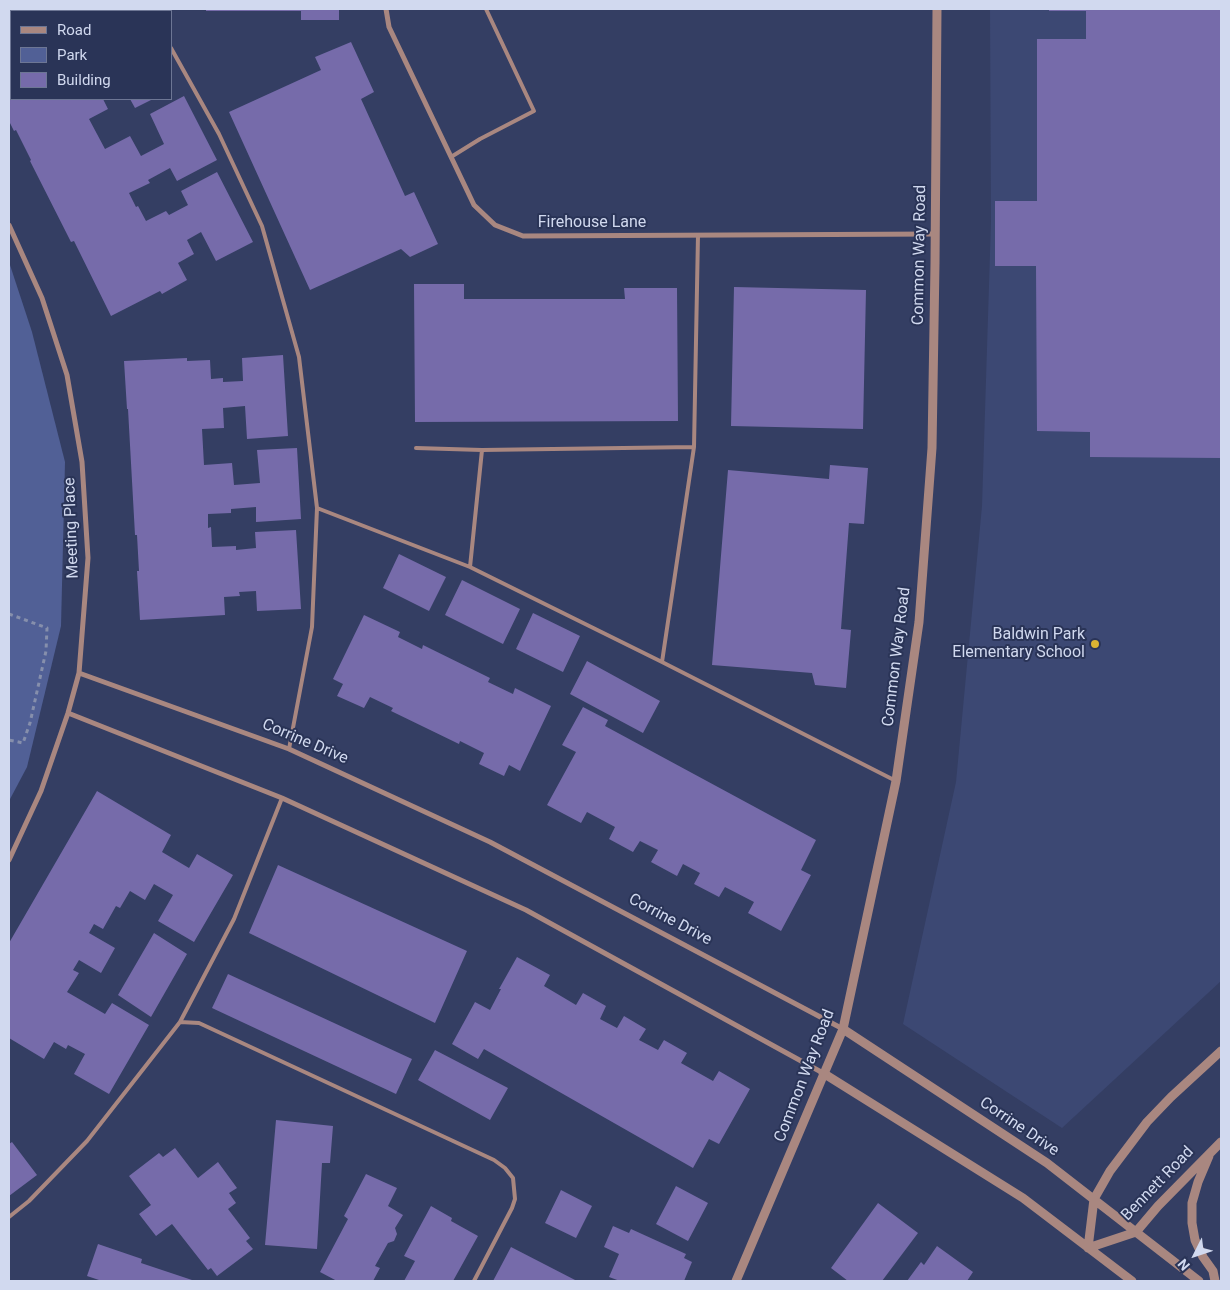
<!DOCTYPE html>
<html>
<head>
<meta charset="utf-8">
<style>
	body { margin:0 }
	#map { position:relative; width:1230px; height:1290px; overflow:hidden; background:#343e63; font-family:Roboto,sans-serif }
	canvas { display:block }
	.frame { position:absolute; inset:0; border:10px solid #d1d9ef; pointer-events:none }
	.legend { position:absolute; left:10px; top:10px; width:162px; height:90px; box-sizing:border-box; background:#2a3457; border:1px solid #6d7694; margin:0; padding:6px 9px; list-style:none; font-size:15px; color:#d1d9ef }
	.legend li { display:flex; align-items:center; gap:10px; height:25px }
	.legend b { width:25px; border:1px solid #6d7694 }
	.north { position:absolute; left:1170px; top:1230px; width:50px; height:50px; -webkit-text-stroke:4px #2a3457; paint-order:stroke; rotate:229deg; font-size:14px; font-weight:700; line-height:20px; text-align:center; color:#d1d9ef }
	.north::after { content:''; display:block; margin:auto; width:18px; height:22px; background:#d1d9ef; clip-path:polygon(50% 0,100% 100%,50% 72%,0 100%) }
</style>
</head>
<body>
<div id="map">
<canvas width="1230" height="1290"></canvas>
<div class="frame"></div>
<ul class="legend">
<li><b style="height:6px;background:#a98780"></b>Road</li>
<li><b style="height:14px;background:#516096"></b>Park</li>
<li><b style="height:14px;background:#766baa"></b>Building</li>
</ul>
<div class="north">N</div>
</div>
<script>
const ctx = document.querySelector('canvas').getContext('2d');
ctx.lineJoin = 'round';
function fillPath(path, color) { ctx.fillStyle = color; ctx.fill(path, 'evenodd'); }
const poly = rows => new Path2D(rows.map(r => 'M' + r).join(''));
function strokePath(path, color, width, dash) { ctx.strokeStyle = color; ctx.lineWidth = width; ctx.lineCap = dash ? 'butt' : 'round'; ctx.setLineDash(dash || []); ctx.stroke(path); }
function write(font, color, halo, rows, align = 'center') {
  ctx.font = font + ' Roboto,sans-serif'; ctx.lineWidth = 4; ctx.setLineDash([]); ctx.textBaseline = 'middle'; ctx.strokeStyle = halo; ctx.fillStyle = color; for (const [text, x, y, turn = 0] of rows) {
    ctx.save(); ctx.translate(x, y); ctx.rotate((+turn || 0) * Math.PI / 180); ctx.textAlign = isNaN(turn) ? turn : align; if (halo) ctx.strokeText(text, 0, 0); ctx.fillText(text, 0, 0); ctx.restore();
  }
}
fillPath(poly([
	[990,9,1221,9,1221,981,1062,1128,903,1024,956,782,982,506,991,222]
]), '#3c4873');
fillPath(poly([
	[9,262,32,332,65,462,61,626,27,767,9,801]
]), '#516096');
fillPath(poly([
	[9,9,23,9,25,11,11,11,11,51,9,53],
	[206,9,339,9,339,20,301,20,301,11,206,11],
	[1049,9,1221,9,1221,458,1090,457,1090,432,1037,431,1036,266,995,266,995,201,1037,201,1037,39,1086,39,1086,11,1049,11],
	[351,42,374,92,361,99,405,196,414,192,438,244,410,257,401,249,310,290,229,112,321,70,315,57],
	[11,77,11,99,103,99,108,109,89,119,105,149,130,136,141,156,164,144,150,114,184,96,217,160,177,181,170,168,148,180,150,183,129,193,136,207,138,206,146,221,166,211,169,215,188,205,181,191,217,172,253,242,216,261,201,232,187,240,194,254,178,263,187,280,162,294,160,291,111,316,74,241,71,242,30,161,31,160,16,130,14,131,9,121,9,78],
	[130,99,153,99,135,108],
	[414,284,464,284,464,299,625,299,624,288,677,288,678,421,415,422],
	[734,287,866,290,863,429,731,426],
	[283,355,288,436,247,439,245,406,223,408,224,428,202,429,204,465,232,463,234,485,260,483,257,450,297,448,301,519,256,522,256,507,231,509,231,513,208,514,208,528,211,527,212,547,236,546,236,550,256,548,255,532,296,530,301,609,257,611,256,591,239,592,240,596,224,597,225,615,140,620,137,571,139,571,137,535,135,535,128,409,127,409,124,361,187,358,187,361,210,360,211,379,223,378,223,382,243,381,242,358],
	[830,465,868,468,864,524,849,523,841,629,851,630,846,688,815,685,812,673,712,665,728,470,829,479],
	[399,554,446,577,429,611,383,588],
	[462,580,520,609,503,644,445,615],
	[533,613,580,636,563,672,516,649],
	[364,615,400,632,398,637,422,649,423,645,490,678,488,682,513,694,515,688,551,706,520,771,509,765,504,776,479,764,484,753,460,741,459,744,391,711,393,708,370,697,364,708,337,696,343,684,333,679],
	[587,661,660,701,643,733,570,694],
	[583,707,608,720,605,726,816,840,801,870,811,875,781,931,748,913,754,902,725,887,719,897,694,884,700,873,683,864,677,876,651,862,658,850,640,841,633,852,609,839,615,827,587,812,581,823,547,805,576,752,562,745],
	[97,791,171,835,162,852,189,868,197,854,233,875,194,942,158,921,173,895,154,884,145,900,130,891,120,908,116,906,103,929,94,924,89,933,115,948,101,973,79,960,73,970,79,973,67,992,105,1014,112,1003,149,1025,109,1094,74,1074,85,1054,68,1045,66,1049,54,1042,44,1059,9,1038,9,943],
	[278,865,467,951,435,1023,249,933],
	[154,933,187,954,151,1017,118,995],
	[517,957,550,975,544,986,576,1005,583,993,606,1006,600,1019,617,1028,624,1016,646,1029,639,1040,658,1050,664,1040,687,1053,681,1063,713,1081,719,1071,750,1089,719,1144,709,1139,693,1168,484,1049,478,1059,452,1044,475,1002,490,1010,501,989,499,989],
	[228,974,412,1059,396,1094,212,1008],
	[435,1050,508,1088,490,1120,418,1080],
	[276,1120,333,1126,330,1163,322,1163,317,1249,265,1245],
	[12,1142,37,1175,9,1196,9,1144],
	[175,1148,198,1178,218,1162,237,1188,229,1193,236,1203,228,1209,250,1238,246,1241,253,1249,217,1276,211,1268,208,1270,172,1224,156,1236,139,1214,151,1205,129,1176,159,1153,163,1157],
	[366,1174,397,1188,388,1206,403,1215,395,1228,397,1234,394,1241,388,1243,375,1266,380,1268,373,1281,337,1281,320,1272,348,1219,344,1216],
	[676,1186,708,1203,688,1241,656,1224],
	[561,1190,592,1206,576,1238,545,1223],
	[878,1203,918,1233,882,1281,848,1281,831,1268],
	[431,1206,452,1218,451,1221,478,1236,453,1281,404,1281,415,1261,404,1256],
	[613,1226,629,1233,631,1229,686,1254,684,1258,692,1262,684,1281,620,1281,609,1277,619,1254,604,1247],
	[98,1244,142,1259,141,1263,195,1281,102,1281,87,1276],
	[937,1246,973,1272,967,1281,907,1281,921,1262,924,1265],
	[511,1247,577,1281,493,1281]
]), '#766baa');
strokePath(poly([
	[9,614,47,628,46,651,30,723,23,743,9,740]
]), '#868fac', 3, [4, 4]);
strokePath(poly([
	[144,9,146,11],
	[171,48,219,134,262,226,299,357,317,508,312,627,289,749],
	[451,157,480,139,534,111,486,9],
	[416,448,482,450,694,447],
	[317,508,470,567,662,662,896,781],
	[470,567,482,450],
	[662,662,694,447,698,235],
	[180,1022,199,1023,494,1160,505,1168,513,1178,515,1199,512,1208,474,1281],
	[9,1217,29,1201,87,1141,180,1022,234,919,282,798]
]), '#a98780', 4);
strokePath(poly([
	[386,9,389,27,474,205,495,225,523,236,935,234],
	[9,225,42,298,67,375,82,462,88,558,79,673,68,713,41,791,9,860],
	[79,673,289,749,490,842,843,1029],
	[68,713,282,798,526,910,823,1073]
]), '#a98780', 5);
strokePath(poly([
	[843,1029,1047,1163,1199,1281],
	[823,1073,1023,1198,1132,1281],
	[1209,1156,1198,1182,1192,1203,1192,1223,1195,1240,1203,1257,1213,1271,1215,1281],
	[1088,1248,1094,1199,1110,1171,1147,1122,1171,1097,1221,1051],
	[1088,1248,1136,1232,1158,1206,1221,1142],
	[736,1281,843,1029,896,781,919,622,932,448,935,264,937,9]
]), '#a98780', 9);
for (const [x, y, r, color] of [
	[1095,644,5,"#dab333"]
]) { const dot = new Path2D(); dot.arc(x, y, r, 0, 2 * Math.PI); ctx.fillStyle = color; ctx.fill(dot); strokePath(dot, '#2a3457', 2); }
write('16px', '#d1d9ef', '#2a3457', [
	["Firehouse Lane",592,223],
	["Common Way Road",920,255,-89],
	["Meeting Place",72,528,-92],
	["Common Way Road",897,657,-83],
	["Corrine Drive",305,742,23],
	["Corrine Drive",670,920,28],
	["Common Way Road",805,1076,-69],
	["Corrine Drive",1019,1127,34],
	["Bennett Road",1158,1184,-46]
]);
write('16px', '#d1d9ef', '#2a3457', [
	["Baldwin Park",1085,635],
	["Elementary School",1085,653]
], 'right');
</script>
</body>
</html>
